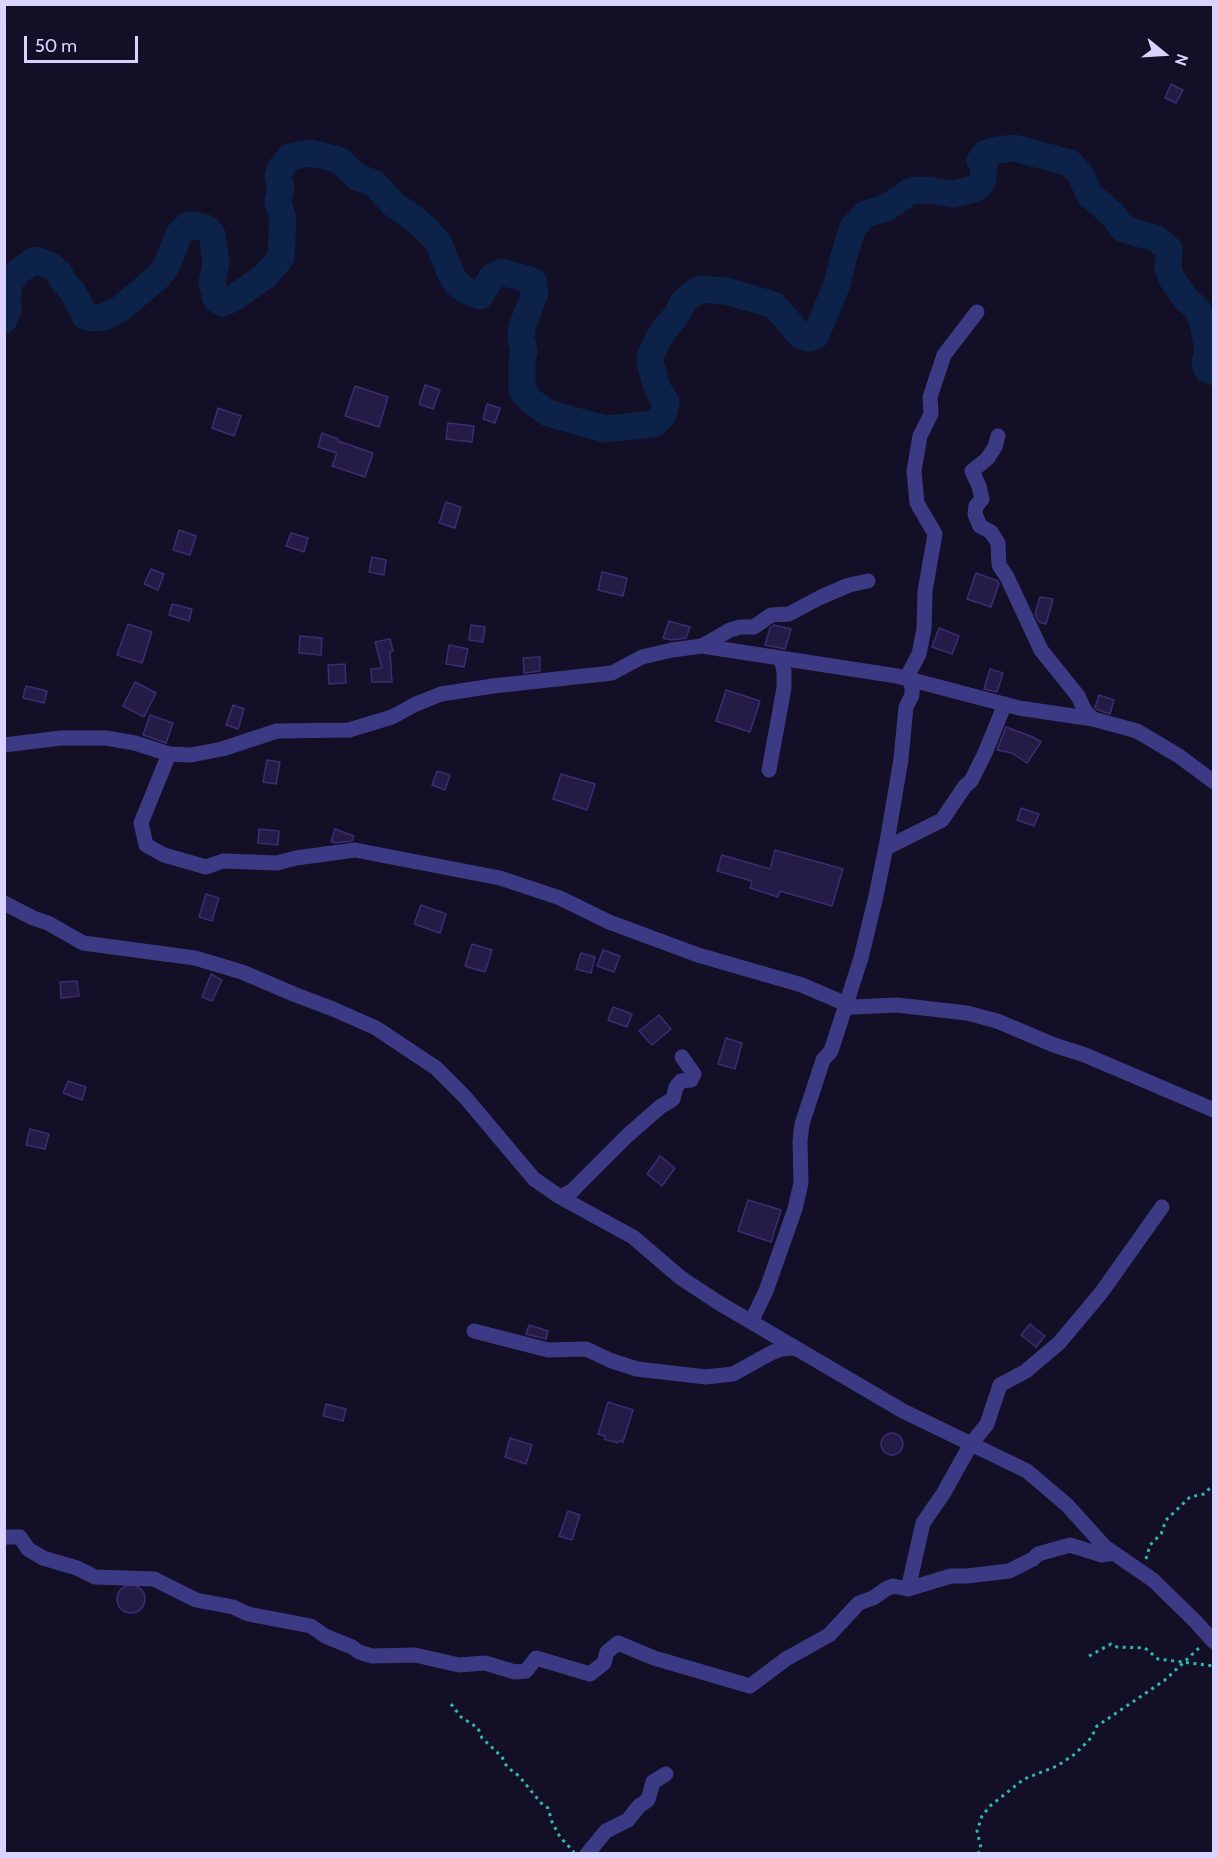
<!DOCTYPE html>
<html>
<head>
<meta charset="utf-8">
<style>
	body { margin:0 }
	#map { position:relative; width:1218px; height:1858px; overflow:hidden; background:#130f26; font-family:Cabin,sans-serif }
	canvas { display:block }
	.frame { position:absolute; inset:0; border:6px solid #d9d4ff; pointer-events:none }
	.north { position:absolute; left:1134px; top:24px; width:60px; height:60px; -webkit-text-stroke:4px #130f26; paint-order:stroke; rotate:108deg; font-size:16px; font-weight:700; line-height:24px; text-align:center; color:#d9d4ff }
	.north::after { content:''; display:block; margin:auto; width:21px; height:27px; background:#d9d4ff; clip-path:polygon(50% 0,100% 100%,50% 72%,0 100%) }
	.scale { position:absolute; left:24px; top:36px; width:114px; height:27px; box-sizing:border-box; border:3px solid #d9d4ff; border-top:0; padding-left:8px; font-size:18px; line-height:21px; white-space:nowrap; color:#d9d4ff; -webkit-text-stroke:4px #130f26; paint-order:stroke }
</style>
</head>
<body>
<div id="map">
<canvas width="1218" height="1858"></canvas>
<div class="frame"></div>
<div class="north">N</div>
<div class="scale">50 m</div>
</div>
<script>
const ctx = document.querySelector('canvas').getContext('2d');
ctx.lineJoin = 'round';
const poly = rows => new Path2D(rows.map(r => 'M' + r).join(''));
function strokePath(path, color, width, dash) { ctx.strokeStyle = color; ctx.lineWidth = width; ctx.lineCap = dash ? 'butt' : 'round'; ctx.setLineDash(dash || []); ctx.stroke(path); }
function fillPath(path, color) { ctx.fillStyle = color; ctx.fill(path, 'evenodd'); }
strokePath(poly([
	[4,320,8,309,7,297,10,281,19,271,35,260,51,266,60,274,62,280,73,292,85,316,91,318,104,317,120,309,159,276,167,265,179,234,188,225,192,225,206,228,212,234,216,263,212,283,216,299,223,303,232,299,264,277,281,258,283,219,278,202,281,188,278,177,280,169,290,157,311,153,339,160,357,177,374,183,393,204,413,218,427,230,439,244,450,272,456,283,467,291,480,296,492,277,502,272,533,281,535,293,522,327,521,337,524,351,522,361,522,391,531,401,548,413,605,429,654,424,663,415,666,402,657,388,650,361,651,354,662,332,676,316,684,301,699,289,726,291,774,305,801,336,810,338,816,335,837,284,844,256,853,227,866,214,886,208,911,191,928,190,953,194,974,189,980,185,983,179,984,167,980,161,982,157,986,153,997,150,1014,148,1070,163,1081,175,1089,194,1113,215,1123,229,1155,238,1169,249,1168,268,1172,279,1186,299,1198,310,1203,323,1209,355,1207,356,1205,363,1207,369,1214,372]
]), '#0c2248', 27);
const building = poly([
	[1171,84,1183,90,1176,103,1165,98,1171,84],
	[425,385,440,390,433,409,419,404,425,385],
	[355,386,388,397,379,427,345,416,355,386],
	[487,404,500,408,495,423,483,419,487,404],
	[218,408,241,416,234,436,212,428,218,408],
	[448,423,474,426,472,442,446,439,448,423],
	[322,433,338,439,338,441,373,453,365,477,332,466,337,453,318,447,322,433],
	[446,502,461,507,455,528,439,523,446,502],
	[179,530,196,536,190,555,173,550,179,530],
	[291,533,308,538,304,552,286,546,291,533],
	[372,557,386,560,384,575,369,572,372,557],
	[151,569,164,574,158,590,144,584,151,569],
	[602,572,627,578,623,596,598,590,602,572],
	[976,573,998,581,999,584,991,607,967,599,976,573],
	[1040,597,1053,599,1046,624,1039,622,1035,614,1040,597],
	[172,604,192,609,189,621,169,615,172,604],
	[669,621,690,627,686,638,671,640,663,638,669,621],
	[128,624,152,632,142,663,117,655,128,624],
	[471,625,485,627,483,642,469,640,471,625],
	[774,625,791,629,785,649,765,645,770,628,774,625],
	[939,628,959,636,952,654,932,647,939,628],
	[300,636,322,638,321,655,299,653,300,636],
	[390,639,393,651,390,652,392,682,372,682,371,669,382,668,375,642,390,639],
	[449,645,468,649,464,667,446,664,449,645],
	[540,657,540,671,524,673,523,658,540,657],
	[345,664,346,683,329,684,328,665,345,664],
	[990,669,1003,673,997,692,984,689,990,669],
	[135,682,156,693,144,717,123,706,135,682],
	[26,686,47,691,44,703,23,698,26,686],
	[726,690,760,701,750,732,716,721,726,690],
	[1099,695,1114,700,1110,714,1098,710,1095,708,1099,695],
	[233,705,244,709,238,729,226,725,233,705],
	[150,715,173,723,166,743,143,735,150,715],
	[1006,727,1033,737,1041,742,1027,763,1012,753,997,750,1006,727],
	[267,760,280,762,276,784,263,782,267,760],
	[437,771,450,775,445,790,432,785,437,771],
	[561,774,595,784,587,810,553,799,561,774],
	[1021,808,1039,814,1034,826,1017,820,1021,808],
	[259,829,279,831,278,845,258,843,259,829],
	[335,829,354,836,352,841,335,843,331,841,335,829],
	[775,850,843,869,832,906,780,891,778,897,750,888,752,881,717,871,722,855,770,869,775,850],
	[206,894,219,898,212,921,199,917,206,894],
	[421,905,446,914,440,933,414,924,421,905],
	[472,944,492,950,485,972,465,966,472,944],
	[603,950,620,956,614,972,597,966,603,950],
	[581,953,595,957,591,973,576,969,581,953],
	[211,974,222,980,212,1001,202,997,211,974],
	[77,981,79,996,61,998,60,982,77,981],
	[613,1007,632,1014,627,1027,608,1020,613,1007],
	[659,1015,671,1029,652,1045,639,1031,659,1015],
	[726,1038,742,1043,735,1069,718,1064,726,1038],
	[68,1081,86,1087,82,1100,63,1093,68,1081],
	[30,1129,49,1134,45,1149,26,1145,30,1129],
	[660,1156,675,1168,662,1186,647,1174,660,1156],
	[748,1200,781,1210,771,1242,738,1231,748,1200],
	[1030,1324,1045,1336,1036,1347,1021,1335,1030,1324],
	[529,1325,548,1331,546,1339,526,1334,529,1325],
	[608,1402,633,1410,623,1442,619,1441,618,1443,604,1439,605,1436,598,1434,608,1402],
	[326,1404,346,1409,343,1421,323,1416,326,1404],
	'881 1444a11 11 0 1 1 22 0a11 11 0 1 1-22 0Z',
	[510,1438,532,1445,526,1464,505,1457,510,1438],
	[568,1511,580,1515,572,1540,559,1536,568,1511],
	'117 1599a14 14 0 1 1 28 0a14 14 0 1 1-28 0Z'
]);
fillPath(building, '#241b47');
strokePath(building, '#3b2d73', 1.5);
strokePath(poly([
	[1146,1559,1150,1545,1161,1534,1166,1520,1190,1497,1204,1494,1214,1484],
	[1089,1656,1111,1644,1117,1647,1145,1648,1158,1659,1214,1666],
	[451,1704,461,1717,478,1728,482,1738,502,1757,507,1767,519,1776,541,1803,548,1808,552,1822,560,1837,574,1852],
	[978,1854,981,1848,977,1831,982,1816,990,1806,1024,1779,1057,1766,1075,1754,1091,1738,1097,1726,1165,1680,1200,1647]
]), '#2fb8b0', 3, [3, 4.5]);
strokePath(poly([
	[998,436,995,447,987,459,972,471,979,486,982,499,976,506,975,514,980,526,991,532,998,543,999,565,1007,577,1041,650,1078,696,1085,711,1093,719],
	[702,646,730,630,740,627,754,627,771,615,789,614,821,597,849,585,868,581],
	[4,745,61,738,106,738,135,743,169,754,191,755,222,749,277,731,349,730,392,717,416,704,441,694,493,686,612,673,642,657,672,650,702,646,897,676,1019,708,1093,719,1137,731,1179,756,1214,782],
	[169,754,141,823,146,845,164,855,206,867,223,861,277,863,296,858,355,850,500,878,560,898,609,922,698,955,802,985,853,1007,897,1005,967,1013,997,1021,1054,1045,1085,1055,1214,1110],
	[769,770,784,688,784,671,781,659],
	[886,848,942,820,965,786,971,781,985,753,1005,704],
	[4,903,33,918,48,923,83,943,195,958,242,972,296,995,333,1009,376,1028,436,1068,465,1097,534,1179,560,1197,633,1237,681,1278,719,1303,903,1411,1027,1471,1067,1505,1105,1547,1153,1580,1195,1621,1214,1642],
	[560,1197,572,1191,628,1135,660,1107,673,1099,676,1087,681,1081,691,1080,694,1074,682,1057],
	[751,1322,766,1291,795,1209,801,1183,800,1141,802,1124,823,1060,831,1051,861,958,876,896,887,842,901,759,906,707,912,695,912,688,908,675,919,654,924,629,925,591,935,534,917,503,914,471,920,436,931,414,930,397,944,355,977,312],
	[474,1331,548,1350,586,1349,612,1361,637,1369,706,1377,733,1374,771,1353,781,1349,796,1348],
	[4,1537,20,1537,28,1549,43,1558,77,1568,95,1577,154,1579,196,1600,233,1607,248,1614,311,1626,325,1636,352,1647,359,1652,372,1656,415,1655,459,1665,485,1663,515,1672,526,1671,536,1658,590,1674,604,1663,607,1652,618,1643,654,1658,750,1686,786,1659,829,1635,859,1603,873,1598,886,1589,893,1586,908,1589,951,1576,967,1576,1009,1571,1033,1559,1038,1554,1070,1545,1102,1555,1114,1553],
	[908,1589,923,1523,943,1494,971,1444,987,1424,1000,1385,1026,1371,1059,1343,1101,1293,1162,1207],
	[587,1854,606,1831,628,1820,639,1806,648,1800,653,1782,666,1774]
]), '#3d3a85', 15);
</script>
</body>
</html>
